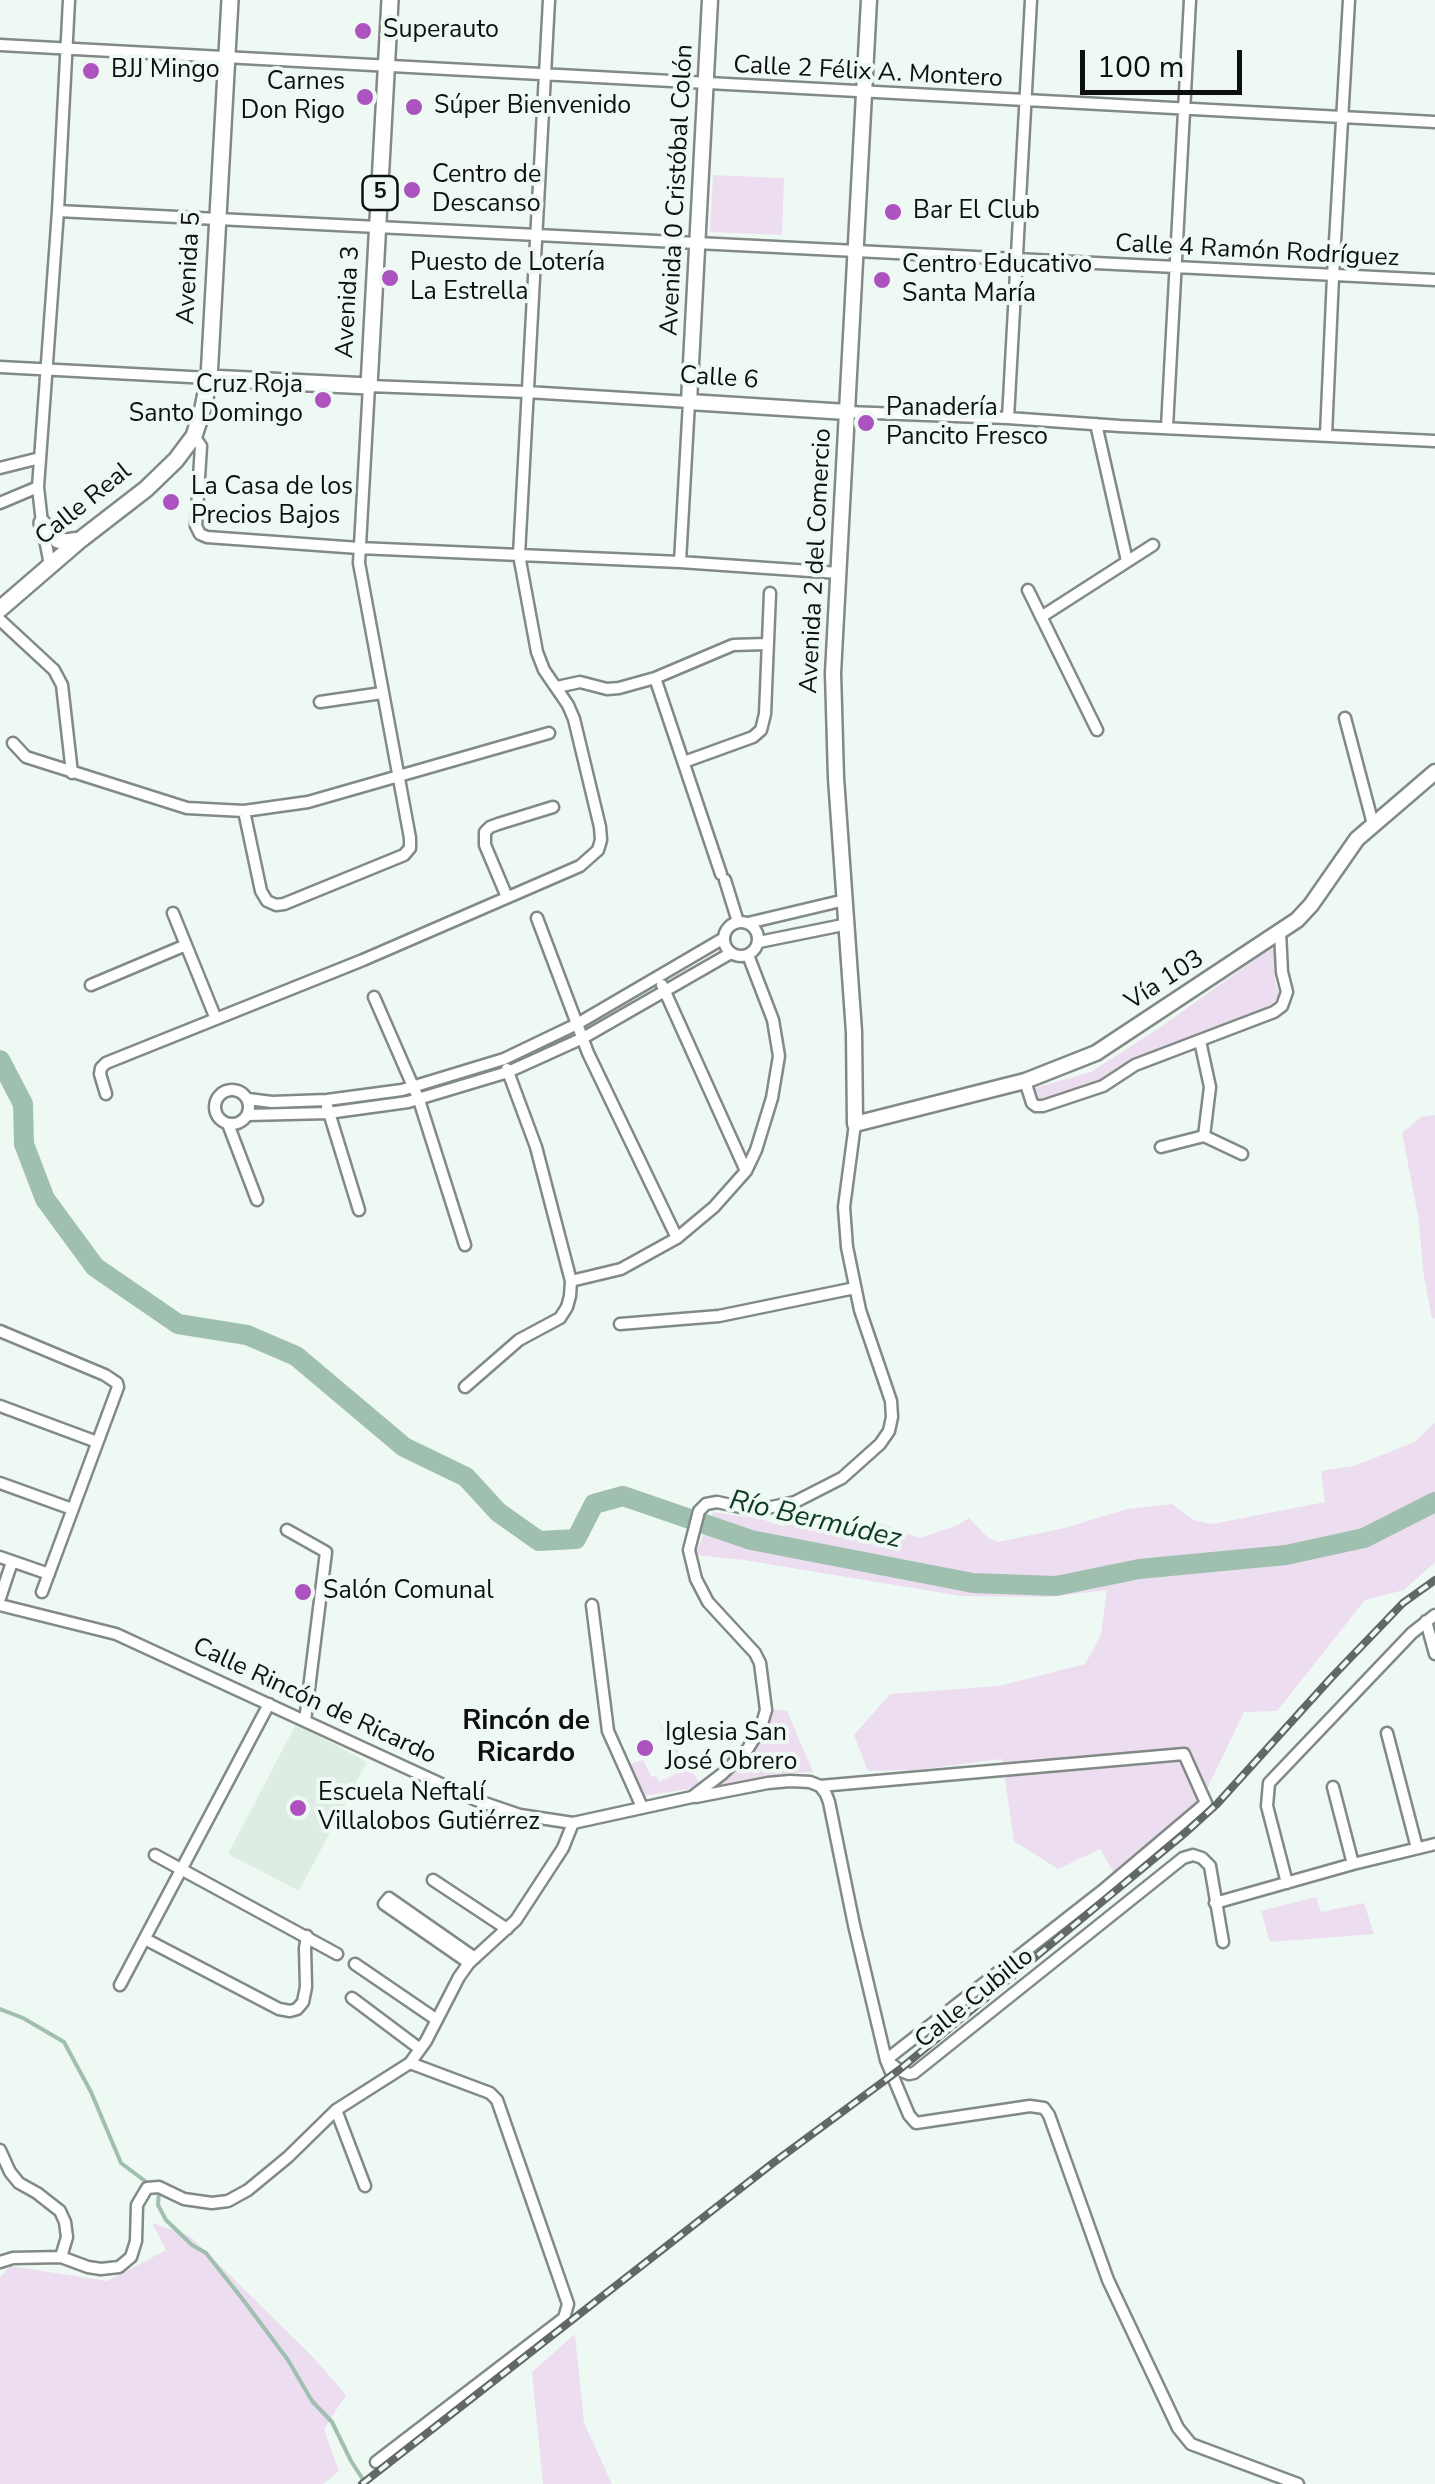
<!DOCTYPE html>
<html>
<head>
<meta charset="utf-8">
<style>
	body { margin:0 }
	#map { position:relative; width:1435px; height:2484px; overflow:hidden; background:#eff9f3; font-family:"Nunito Sans",sans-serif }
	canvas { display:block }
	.scale { position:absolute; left:1080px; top:50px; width:162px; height:45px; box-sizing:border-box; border:5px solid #0d100f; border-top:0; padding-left:12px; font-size:30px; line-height:35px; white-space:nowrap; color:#0d100f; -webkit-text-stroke:8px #eff9f3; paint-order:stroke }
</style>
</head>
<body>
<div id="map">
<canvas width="1435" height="2484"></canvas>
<div class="scale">100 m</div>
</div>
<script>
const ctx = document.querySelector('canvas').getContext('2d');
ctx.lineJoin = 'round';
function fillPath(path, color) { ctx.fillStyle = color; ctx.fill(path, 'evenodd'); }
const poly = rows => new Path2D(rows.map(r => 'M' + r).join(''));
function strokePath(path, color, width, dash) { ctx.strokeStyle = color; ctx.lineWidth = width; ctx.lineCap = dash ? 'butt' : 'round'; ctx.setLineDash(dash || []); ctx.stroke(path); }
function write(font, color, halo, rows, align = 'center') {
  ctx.font = font + ' "Nunito Sans",sans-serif'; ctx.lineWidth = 8; ctx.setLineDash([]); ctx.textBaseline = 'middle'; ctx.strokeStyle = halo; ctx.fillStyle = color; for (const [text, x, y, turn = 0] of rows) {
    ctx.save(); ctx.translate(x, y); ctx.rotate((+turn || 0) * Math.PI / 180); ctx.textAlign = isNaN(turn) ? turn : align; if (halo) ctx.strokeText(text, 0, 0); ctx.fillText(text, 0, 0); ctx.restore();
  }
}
fillPath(poly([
	[296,1724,367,1762,299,1891,228,1854]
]), '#ddede4');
fillPath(poly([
	[713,175,784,178,782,235,710,232],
	[1274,946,1276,985,1279,992,1277,999,1267,1007,1130,1061,1091,1086,1039,1101,1034,1088,1091,1072,1159,1028],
	[1435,1115,1435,1318,1432,1319,1424,1276,1418,1215,1402,1133,1421,1117],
	[1435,1422,1435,1562,1404,1590,1365,1600,1277,1711,1244,1712,1207,1789,1185,1816,1115,1875,1100,1849,1058,1869,1014,1841,1002,1759,916,1770,868,1771,854,1735,890,1694,999,1686,1085,1664,1101,1635,1107,1590,1049,1597,961,1596,744,1560,695,1555,713,1512,761,1519,782,1526,818,1521,853,1531,876,1522,920,1538,958,1525,969,1518,988,1538,998,1542,1065,1528,1127,1509,1172,1504,1193,1520,1212,1524,1233,1520,1325,1502,1321,1471,1354,1466,1415,1442],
	[768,1709,787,1711,813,1772,778,1774,710,1787,725,1776],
	[658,1721,700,1783,688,1789,643,1796,629,1765,643,1760,652,1777,656,1776,659,1782,680,1772],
	[1316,1897,1321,1912,1364,1903,1374,1934,1270,1942,1261,1911],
	[152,2223,190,2236,312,2356,346,2395,324,2429,339,2471,323,2484,0,2484,0,2277,11,2266,107,2281,166,2250],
	[575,2334,584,2423,612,2484,543,2484,532,2372]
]), '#edddf1');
strokePath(poly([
	[0,2009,23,2018,64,2042,91,2092,121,2163,149,2184],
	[156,2189,159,2192,158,2205,166,2220,192,2245,206,2253,244,2301,288,2360,312,2401,332,2422,351,2461,366,2484]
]), '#9fc0ae', 4);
strokePath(poly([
	[0,1060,23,1104,24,1144,45,1199,95,1267,178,1324,247,1335,296,1356,404,1447,466,1477,498,1512,539,1541,576,1539,594,1504,623,1496,751,1540,973,1583,1056,1586,1139,1569,1286,1555,1364,1538,1435,1502]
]), '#9fc0ae', 20);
const minor = poly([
	[0,45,1435,122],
	[58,211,1435,280],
	[0,367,209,378],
	[847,412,1008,418,1120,426,1435,441],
	[1008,418,1031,0],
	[1096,424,1127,561],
	[1167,427,1190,0],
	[1326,435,1333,276,1349,0],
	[194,436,201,446,196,526,200,534,207,537,359,548,680,562,839,573],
	[0,468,40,458],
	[0,503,38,487],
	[50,565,42,523,38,487,58,211,69,0],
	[1028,590,1097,730],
	[1041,617,1153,545],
	[0,620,54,670,62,685,72,773],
	[655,678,721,874],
	[557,687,580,682,607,689,619,688,655,678,733,645,766,644],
	[320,702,382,693],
	[1345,718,1373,824],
	[13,743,26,757,187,808,244,811,308,802,549,733],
	[684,762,753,737,761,730,765,714,770,593],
	[244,811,261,891,267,901,276,905,284,904,404,855,410,848,410,838,359,563,369,386,527,392,689,402,680,562],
	[725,880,738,922],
	[507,897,485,845,485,832,490,827,498,824,553,807],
	[173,913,216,1019],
	[537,918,588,1053,677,1238],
	'724 939a17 17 0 1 1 34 0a17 17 0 1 1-34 0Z',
	[748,923,845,900],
	[759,942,848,924],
	[91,985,186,945],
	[662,985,746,1171],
	[374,997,419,1100,465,1245],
	[1200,1041,1210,1087,1204,1136],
	[1025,1081,1032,1103,1036,1106,1043,1106,1103,1086,1135,1065,1274,1012,1282,1006,1287,992,1282,972,1280,932],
	'215 1107a17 17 0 1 1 34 0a17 17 0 1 1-34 0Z',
	[106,1094,100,1074,101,1068,106,1063,363,960,580,866,598,850,601,840,600,827,574,719,568,705,544,670,537,652,519,555,549,0],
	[248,1099,272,1102,327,1100,402,1090,504,1059,577,1024,724,938],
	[327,1106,359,1210],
	[248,1115,328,1113,408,1102,508,1072,583,1038,731,953],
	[228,1124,257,1200],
	[1204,1136,1242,1154],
	[1161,1147,1204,1136],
	[571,1281,621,1269,677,1238,714,1207,746,1171,756,1150,772,1098,779,1056,773,1020,748,955],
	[620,1324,719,1316,855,1288],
	[0,1331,105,1375,117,1383,118,1387,42,1592],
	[465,1387,519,1340,560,1318,567,1307,570,1296,571,1281,536,1147,507,1069],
	[0,1406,97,1442],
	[0,1483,72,1509],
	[287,1530,326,1552,305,1721],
	[0,1557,49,1574],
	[0,1598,12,1562],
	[0,1605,116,1634,476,1800,520,1815,573,1823,692,1797,722,1774,747,1750,761,1727,766,1710,760,1663,755,1653,708,1602,696,1579,689,1550,699,1511,706,1504,717,1502,745,1508,767,1508,795,1502,842,1478,880,1444,889,1431,892,1417,891,1401,860,1310,847,1247,844,1207,855,1124],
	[592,1605,608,1731,642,1807],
	[1426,1621,1435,1654],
	[1387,1733,1417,1848],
	[820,1786,1184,1754,1206,1803,1102,1891,886,2060,909,2115,916,2123,1030,2106,1044,2108,1049,2115,1108,2280,1178,2428,1191,2444,1298,2484],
	[1333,1787,1353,1864],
	[696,1797,768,1783,790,1781,810,1782,820,1786,826,1794,829,1802,854,1925,886,2060,899,2070,909,2074,914,2073,1183,1858,1193,1855,1202,1858,1210,1866,1223,1942],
	[155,1855,337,1954],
	[433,1880,507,1929],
	[1287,1883,1267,1806,1269,1783,1412,1633,1435,1615],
	[1215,1903,1353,1864,1435,1844],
	[145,1939,279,2009,290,2011,297,2009,303,2002,306,1987,305,1948,307,1936],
	[469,1963,384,1904,389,1898,475,1958],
	[355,1964,437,2020],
	[120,1985,269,1704],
	[352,1998,420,2049],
	[336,2110,365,2186],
	[0,2150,10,2172,19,2183,37,2193,60,2211,65,2222,67,2237,61,2257],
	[0,2262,13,2258,61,2257,88,2267,101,2269,119,2267,131,2257,136,2241,137,2205,147,2188,159,2187,184,2199,212,2203,228,2201,248,2190,288,2157,336,2110,410,2063,426,2041,459,1977,469,1963,516,1920,563,1848,573,1823],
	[376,2462,564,2318,568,2304,497,2100,490,2093,410,2063]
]);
const secondary = poly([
	[710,0,689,402,847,412],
	[869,0,833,673,836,778,854,1032,855,1124,1025,1081,1096,1053,1297,920,1311,905,1357,839,1435,772]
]);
const primary = poly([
	[209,378,369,386,390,0],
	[42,523,58,540,66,542,80,540],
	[0,609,80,540,146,489,176,460,194,436,203,408,209,378,230,0]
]);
strokePath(minor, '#818a85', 15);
strokePath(secondary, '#818a85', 19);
strokePath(primary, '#818a85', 20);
strokePath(minor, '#fff', 10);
strokePath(secondary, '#fff', 14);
strokePath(primary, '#fff', 15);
const rail = poly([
	[362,2484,773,2163,899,2070,1184,1834,1217,1804,1331,1678,1403,1603,1435,1580]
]);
strokePath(rail, '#626865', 8);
strokePath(rail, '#eff9f3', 4, [11]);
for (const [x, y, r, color] of [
	[363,31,10,"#ac53c0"],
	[91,71,10,"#ac53c0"],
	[365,97,10,"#ac53c0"],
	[414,107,10,"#ac53c0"],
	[412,190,10,"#ac53c0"],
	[893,212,10,"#ac53c0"],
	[390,278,10,"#ac53c0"],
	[882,280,10,"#ac53c0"],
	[323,400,10,"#ac53c0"],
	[866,423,10,"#ac53c0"],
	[171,502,10,"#ac53c0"],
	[303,1592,10,"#ac53c0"],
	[645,1748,10,"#ac53c0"],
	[298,1808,10,"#ac53c0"]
]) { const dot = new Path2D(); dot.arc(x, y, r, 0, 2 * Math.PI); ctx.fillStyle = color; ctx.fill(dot); strokePath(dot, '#eff9f3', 4); }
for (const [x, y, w] of [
	[380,193,35]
]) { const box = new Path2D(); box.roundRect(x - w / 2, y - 17, w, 34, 8); ctx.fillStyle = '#eff9f3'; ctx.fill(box); strokePath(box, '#0d100f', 2.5); }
write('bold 22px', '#0d100f', null, [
	["5",380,193]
]);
write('25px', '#0d100f', '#eff9f3', [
	["Superauto",383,31],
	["BJJ Mingo",111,71],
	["Carnes",345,83,"right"],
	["Don Rigo",345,112,"right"],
	["Súper Bienvenido",434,107],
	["Centro de",432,176],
	["Descanso",432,205],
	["Bar El Club",913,212],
	["Puesto de Lotería",410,264],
	["La Estrella",410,293],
	["Centro Educativo",902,266],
	["Santa María",902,295],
	["Cruz Roja",303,386,"right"],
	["Santo Domingo",303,415,"right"],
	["Panadería",886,409],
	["Pancito Fresco",886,438],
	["La Casa de los",191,488],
	["Precios Bajos",191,517],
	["Salón Comunal",323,1592],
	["Iglesia San",665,1734],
	["José Obrero",665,1763],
	["Escuela Neftalí",318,1794],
	["Villalobos Gutiérrez",318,1823]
], 'left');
write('25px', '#0d100f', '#eff9f3', [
	["Calle 2 Félix A. Montero",868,73,3],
	["Avenida 0 Cristóbal Colón",678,190,-87],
	["Calle 4 Ramón Rodríguez",1257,252,3],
	["Avenida 5",190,268,-87],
	["Avenida 3",349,302,-87],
	["Calle 6",719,379,4],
	["Calle Real",84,505,-39],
	["Avenida 2 del Comercio",817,561,-87],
	["Vía 103",1165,981,-33],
	["Calle Rincón de Ricardo",314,1702,25],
	["Calle Cubillo",975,1999,-39]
]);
write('italic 28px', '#0c3825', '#eff9f3', [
	["Río Bermúdez",815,1521,13]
]);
write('bold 28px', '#0d100f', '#eff9f3', [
	["Rincón de",526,1722],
	["Ricardo",526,1754]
]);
</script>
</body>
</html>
